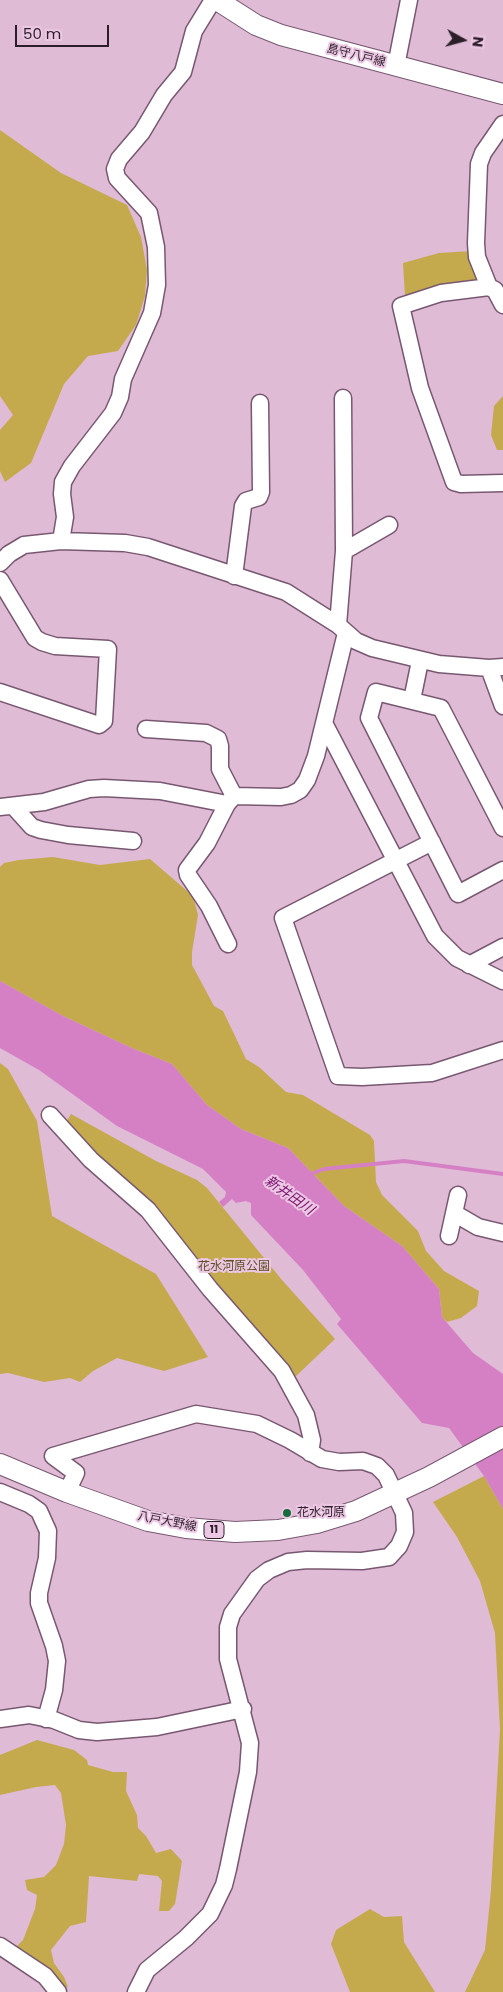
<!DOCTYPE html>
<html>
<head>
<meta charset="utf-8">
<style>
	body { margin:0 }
	#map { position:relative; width:503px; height:1992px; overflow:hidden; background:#dfbbd6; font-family:Poppins,sans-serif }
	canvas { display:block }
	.north { position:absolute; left:438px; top:15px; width:50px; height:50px; -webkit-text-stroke:4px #ecc7e4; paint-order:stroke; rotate:97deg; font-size:14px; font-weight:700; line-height:20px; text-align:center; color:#2b1e28 }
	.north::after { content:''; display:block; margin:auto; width:18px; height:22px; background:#2b1e28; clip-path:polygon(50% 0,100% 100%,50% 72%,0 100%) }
	.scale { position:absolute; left:15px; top:25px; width:94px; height:22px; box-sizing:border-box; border:2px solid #2b1e28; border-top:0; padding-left:6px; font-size:15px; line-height:18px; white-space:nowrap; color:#2b1e28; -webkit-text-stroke:4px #ecc7e4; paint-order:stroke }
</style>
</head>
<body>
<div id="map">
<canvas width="503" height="1992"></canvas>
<div class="north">N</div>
<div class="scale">50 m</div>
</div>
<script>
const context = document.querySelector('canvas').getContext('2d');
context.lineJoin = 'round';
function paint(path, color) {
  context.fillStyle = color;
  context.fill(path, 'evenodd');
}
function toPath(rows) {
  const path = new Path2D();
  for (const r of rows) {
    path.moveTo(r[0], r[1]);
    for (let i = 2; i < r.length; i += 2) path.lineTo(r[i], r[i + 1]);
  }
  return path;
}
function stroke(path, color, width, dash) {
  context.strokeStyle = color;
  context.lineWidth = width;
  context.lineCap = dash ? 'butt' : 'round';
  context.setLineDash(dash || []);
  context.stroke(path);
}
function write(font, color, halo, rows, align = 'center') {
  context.font = font + ' Poppins,"Noto Sans JP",sans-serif';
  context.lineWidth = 4;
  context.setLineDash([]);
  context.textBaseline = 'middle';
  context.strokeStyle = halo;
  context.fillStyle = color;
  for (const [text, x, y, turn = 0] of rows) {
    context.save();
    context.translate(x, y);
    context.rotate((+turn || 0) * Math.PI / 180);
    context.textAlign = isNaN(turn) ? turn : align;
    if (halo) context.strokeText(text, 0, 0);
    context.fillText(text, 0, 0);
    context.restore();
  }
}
const green = toPath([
	[0,130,61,173,127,205,141,237,147,270,145,296,136,325,118,351,88,356,64,384,31,463,5,482,0,471,0,430,13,415,0,396],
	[471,251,481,284,405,297,403,263,439,253],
	[503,396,503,450,497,450,491,435,494,406],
	[53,857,100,865,150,859,193,896,198,915,192,952,192,965,214,1006,223,1011,246,1059,259,1067,286,1092,303,1095,370,1135,374,1141,376,1182,382,1195,418,1231,426,1251,444,1271,479,1291,477,1306,461,1318,447,1322,442,1317,439,1289,402,1246,344,1206,288,1148,241,1129,207,1105,172,1064,134,1049,63,1016,0,981,0,867,4,863,19,860],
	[0,1063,8,1069,37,1121,52,1216,156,1274,208,1357,164,1371,117,1358,93,1371,80,1382,70,1378,44,1382,8,1373,0,1374],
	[71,1114,156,1161,197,1180,207,1188,282,1280,335,1339,293,1379,63,1127],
	[484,1476,503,1509,503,1992,465,1992,485,1950,491,1890,500,1729,495,1633,480,1581,457,1537,433,1502],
	[37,1740,74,1750,87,1760,88,1765,113,1772,127,1772,126,1791,137,1815,138,1828,146,1836,156,1853,171,1849,182,1861,175,1904,169,1911,159,1911,162,1881,158,1876,139,1874,137,1881,89,1876,86,1922,70,1926,51,1950,54,1963,64,1977,68,1987,64,1988,14,1949,23,1940,35,1909,37,1895,27,1890,25,1880,44,1877,56,1865,64,1844,66,1825,61,1793,55,1785,36,1787,0,1795,0,1755],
	[370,1909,384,1917,402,1916,404,1942,435,1992,350,1992,331,1944,336,1930]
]);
const water = toPath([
	[0,981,63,1016,134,1049,172,1064,207,1105,241,1129,288,1148,344,1206,402,1246,439,1289,442,1317,473,1353,503,1374,503,1509,484,1476,449,1428,422,1423,337,1324,341,1319,303,1270,251,1215,251,1203,246,1201,236,1203,232,1199,223,1207,219,1202,225,1197,226,1192,203,1169,117,1126,39,1070,0,1048]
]);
const stream = toPath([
	[308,1175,324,1169,404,1161,503,1174]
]);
const minor = toPath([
	[396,66,409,0],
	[503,124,483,153,479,164,476,243,477,257,489,287,495,290,503,305],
	[489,287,441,293,401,306,420,388,454,482,461,484,503,483],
	[61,541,65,517,62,494,63,482,72,466,113,413,120,397,123,379,152,313,157,285,156,247,149,213,117,178,115,169,119,159,142,132,164,95,183,72,194,31,213,0],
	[344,551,389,525],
	[0,563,9,554,24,545,61,541,125,543,148,547,286,592,338,625,356,641,372,648,439,664,489,668,503,667],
	[234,576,243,506,246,501,259,497,261,492,260,403],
	[0,580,35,638,42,642,55,646,108,649,104,721,99,725,0,692],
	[338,625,344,551,343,398],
	[489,668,503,706],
	[412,700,420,661],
	[324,723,435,936,457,958,503,981],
	[146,729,206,733,218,739,220,746,220,769,234,796],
	[13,806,32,827,41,830,68,835,133,841],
	[0,807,44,802,89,789,104,788,160,791,227,804],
	[503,828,441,708,376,692,369,718,458,894,503,870],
	[432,842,283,918,338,1076,362,1077,432,1073,503,1050],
	[228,944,209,906,188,875,187,870,207,843,227,804,234,796,281,797,291,795,300,790,307,780,316,756,346,633],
	[469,965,503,947],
	[50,1115,91,1160,148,1210,210,1289,282,1371,306,1415,312,1440,310,1453],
	[454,1213,478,1227,503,1233],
	[449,1236,458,1195],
	[0,1492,29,1504,39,1511,48,1531,47,1558,39,1593,39,1603,54,1646,57,1661,54,1690,46,1719],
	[67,1492,76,1473,53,1456,196,1414,257,1424,290,1440,322,1459,339,1462,363,1461,377,1466,386,1475,404,1513,405,1532,399,1546,389,1557,362,1561,307,1560,288,1562,269,1570,257,1579,232,1614,228,1627,228,1659,250,1743,248,1772,228,1869,224,1885,210,1914,186,1938,147,1970,136,1992],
	[0,1719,29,1715,54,1720,79,1730,97,1732,157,1727,243,1709],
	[0,1946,45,1976,58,1992]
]);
const major = toPath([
	[217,0,256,25,281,35,503,94],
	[0,1464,67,1492,148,1521,186,1528,235,1532,278,1530,317,1523,356,1511,429,1477,503,1437]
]);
const markers = [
	[287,1513,5,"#166c3e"]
];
const shields = [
	[214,1530,20]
];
const shieldNames = [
	["11",214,1530]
];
const streetNames = [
	["島守八戸線",356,56,14],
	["八戸大野線",167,1522,11]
];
const parkNames = [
	["花水河原公園",234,1267]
];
const poiNames = [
	["花水河原",297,1513]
];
const waterNames = [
	["新井田川",289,1196,35]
];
paint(green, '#c4aa4d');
paint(water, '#d580c5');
stroke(stream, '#d580c5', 4);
stroke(minor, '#785871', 19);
stroke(major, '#785871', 22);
stroke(minor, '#fff', 16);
stroke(major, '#fff', 20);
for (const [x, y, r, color] of markers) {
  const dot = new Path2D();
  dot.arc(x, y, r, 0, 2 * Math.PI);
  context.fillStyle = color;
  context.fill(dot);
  stroke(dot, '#ecc7e4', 2);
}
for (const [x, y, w] of shields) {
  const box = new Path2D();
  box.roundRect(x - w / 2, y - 8.5, w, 17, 4);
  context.fillStyle = '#ecc7e4';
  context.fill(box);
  stroke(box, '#2b1e28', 1);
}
write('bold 11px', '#2b1e28', null, shieldNames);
write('12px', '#2b1e28', '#ecc7e4', streetNames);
write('12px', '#5c4f21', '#ecc7e4', parkNames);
write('12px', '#2b1e28', '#ecc7e4', poiNames, 'left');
write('italic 14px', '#7c146f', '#ecc7e4', waterNames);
</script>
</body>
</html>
